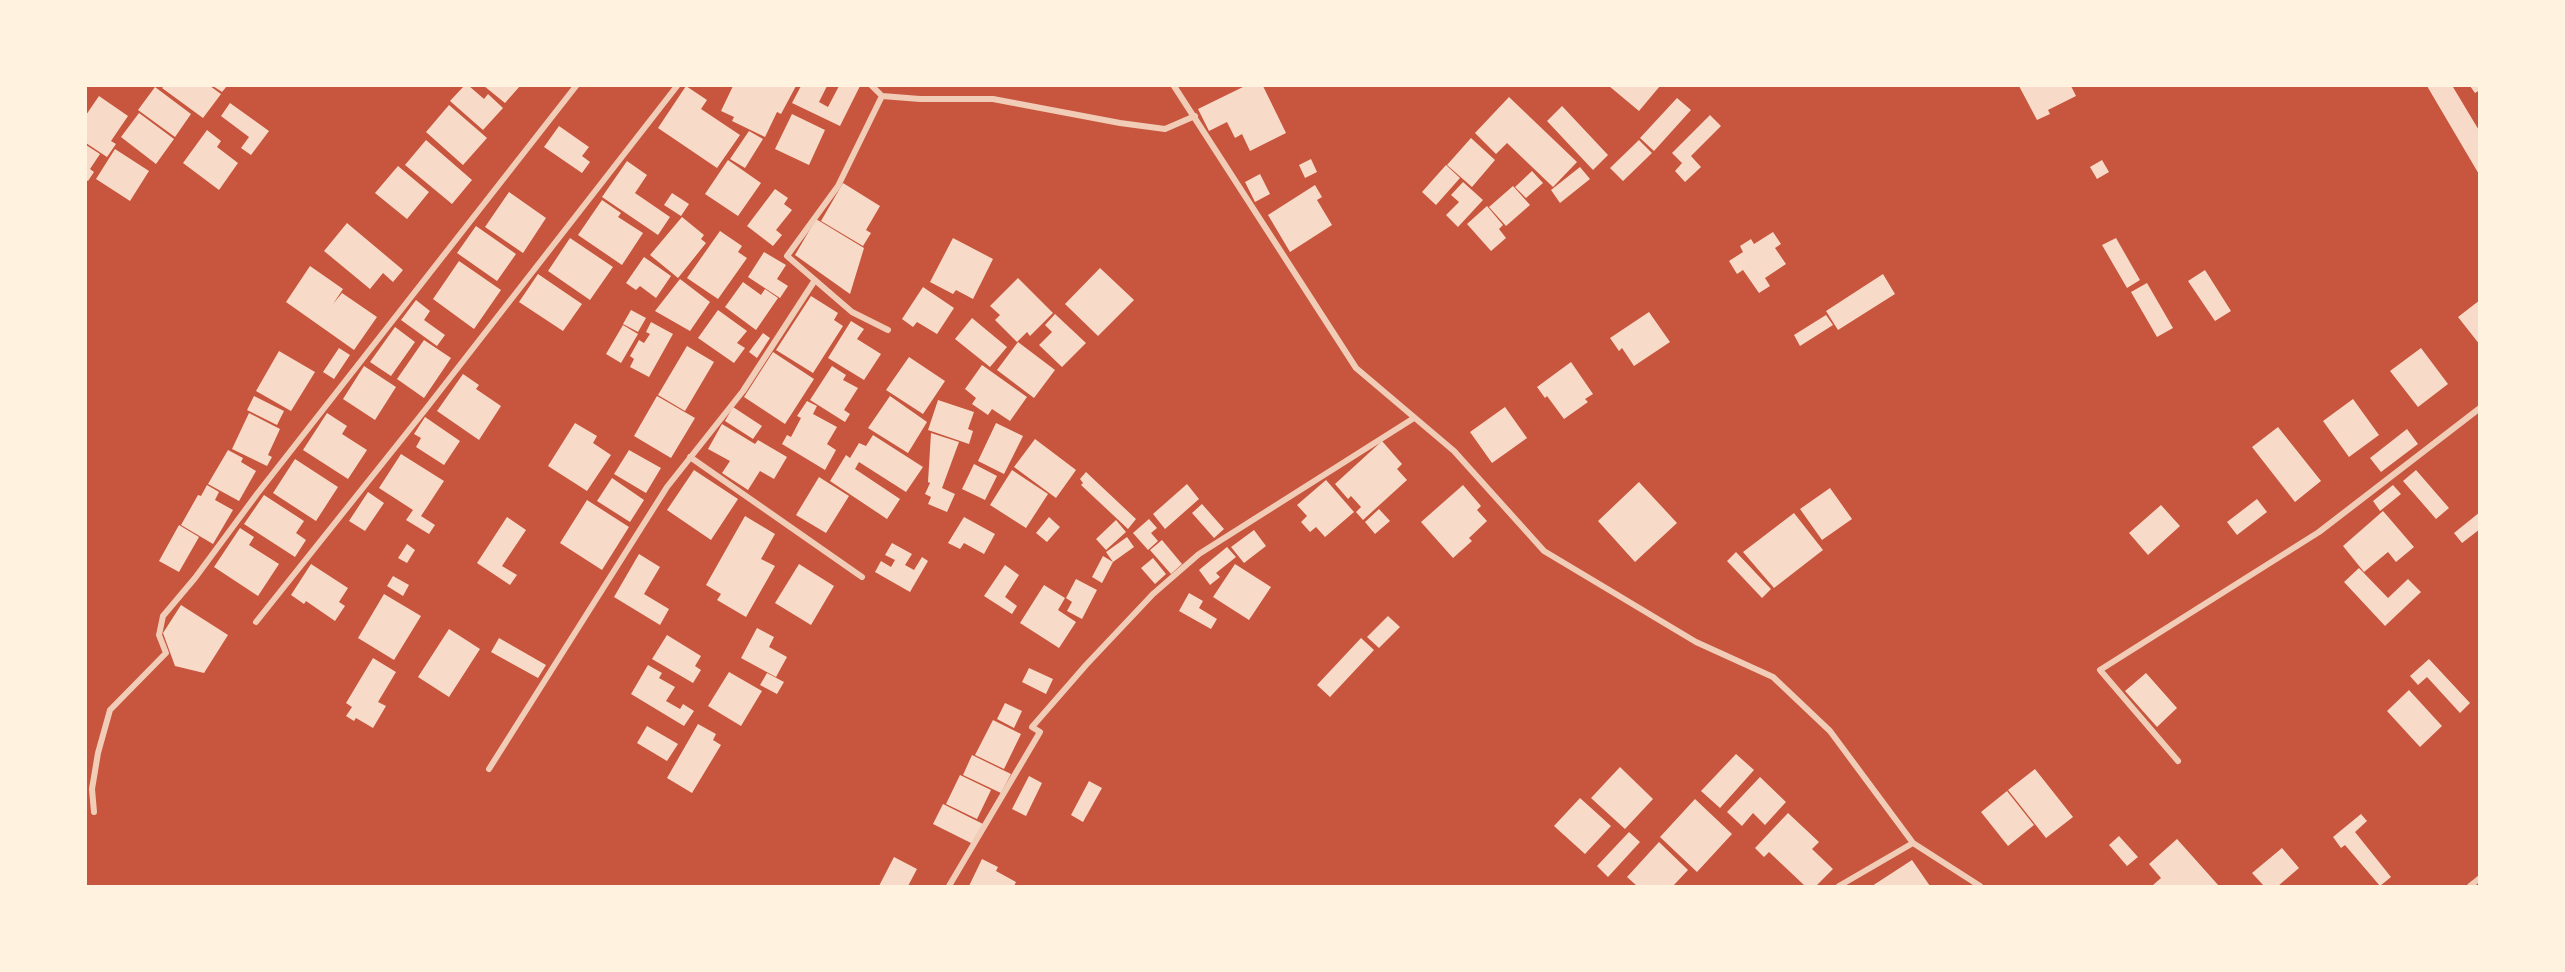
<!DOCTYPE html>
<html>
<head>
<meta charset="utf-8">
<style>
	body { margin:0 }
	#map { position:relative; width:2565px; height:972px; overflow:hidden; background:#c8553d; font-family:"Asap Condensed",sans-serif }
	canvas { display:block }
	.frame { position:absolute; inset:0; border:87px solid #fff3e0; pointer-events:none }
</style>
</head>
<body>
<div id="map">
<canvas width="2565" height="972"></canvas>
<div class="frame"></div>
</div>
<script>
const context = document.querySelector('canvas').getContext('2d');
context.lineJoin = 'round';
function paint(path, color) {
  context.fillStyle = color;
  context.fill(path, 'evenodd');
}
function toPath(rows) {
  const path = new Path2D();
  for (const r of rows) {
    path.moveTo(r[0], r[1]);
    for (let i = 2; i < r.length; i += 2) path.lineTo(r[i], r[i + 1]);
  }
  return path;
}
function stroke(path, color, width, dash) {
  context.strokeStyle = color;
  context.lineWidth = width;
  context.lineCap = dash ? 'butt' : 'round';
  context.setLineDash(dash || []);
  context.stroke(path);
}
const building = toPath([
	[164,86,210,86,221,94,203,118,162,88],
	[213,86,227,86,222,92],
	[464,86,469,86,484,99,488,94,503,108,483,130,450,101],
	[484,86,520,86,505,103],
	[686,86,707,100,701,109,740,135,717,168,658,128],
	[733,86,796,86,781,114,777,112,765,137,732,121,734,117,721,111],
	[801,86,827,86,819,102,828,107,839,86,860,86,840,126,792,103],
	[1245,86,1263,86,1286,133,1250,151,1242,134,1235,138,1227,122,1209,131,1198,109],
	[1609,86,1660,86,1639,111],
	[2019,86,2071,86,2076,96,2048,110,2050,114,2037,120],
	[2427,86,2456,86,2453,87,2480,132,2480,176],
	[2470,86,2480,86,2480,90,2475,93],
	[155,87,191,114,175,137,138,110],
	[99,96,128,116,111,141,116,144,107,157,86,143,86,115],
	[1509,97,1577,162,1553,187,1507,143,1496,154,1475,133],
	[1677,98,1691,110,1654,151,1640,138],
	[230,103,269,131,251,155,241,148,249,137,221,116],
	[449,105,487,138,463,165,426,132],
	[1562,106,1608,155,1593,170,1547,121],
	[139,113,174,139,156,164,121,137],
	[792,114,825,130,809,165,775,149],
	[1710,115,1721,126,1691,156,1701,167,1685,182,1675,171,1682,163,1672,153],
	[559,126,589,147,582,156,590,162,582,173,544,147],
	[207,130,221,141,217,147,238,163,219,190,183,163],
	[749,131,763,139,745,168,730,159],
	[1471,138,1495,160,1472,187,1447,165],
	[426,140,472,180,452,204,405,165],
	[1639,140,1652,153,1623,181,1610,168],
	[86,145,100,154,90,169,94,172,88,181,86,180],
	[115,149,149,171,130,201,96,179],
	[1311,159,1317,172,1305,178,1299,165],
	[728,160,761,183,738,216,705,194],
	[2102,160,2109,172,2097,179,2090,167],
	[627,161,647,175,635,193,670,217,658,235,602,197],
	[1446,165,1460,178,1436,205,1422,192],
	[398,166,429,192,407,219,375,193],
	[1580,167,1590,179,1560,203,1551,190],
	[1532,171,1543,183,1526,198,1515,187],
	[1260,174,1270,194,1255,202,1245,182],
	[1463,182,1483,200,1458,227,1446,215,1459,202,1451,195],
	[843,183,880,206,866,230,871,233,863,246,821,221],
	[1315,185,1322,197,1317,200,1332,225,1290,252,1268,215],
	[1513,186,1530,205,1506,226,1489,207],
	[775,189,788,198,784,204,792,210,776,230,782,235,773,246,747,226],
	[509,192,546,218,523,253,485,227],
	[672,193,689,204,681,216,664,205],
	[602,200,621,213,618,217,643,233,622,265,578,235],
	[1487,206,1503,225,1499,229,1506,238,1491,251,1467,224],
	[682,217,704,235,701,239,706,243,678,278,650,255],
	[816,219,864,248,850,294,795,255],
	[347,223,403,270,393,282,383,273,370,289,324,251],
	[476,226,516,254,497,281,457,253],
	[720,231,742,246,738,252,747,258,718,299,687,278],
	[1773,232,1781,244,1775,248,1786,264,1765,278,1770,286,1759,293,1743,270,1737,274,1729,261,1743,252,1740,246,1751,239,1754,244],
	[570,238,613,267,590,300,548,271],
	[953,238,993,259,973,299,956,290,953,294,930,282],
	[2116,238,2140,280,2127,288,2102,245],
	[764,252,786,265,777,279,788,286,780,298,748,277],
	[644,257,671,276,656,298,640,286,636,290,626,283],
	[459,261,501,290,474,329,433,299],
	[310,266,343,289,333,304,342,293,377,317,354,350,286,302],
	[1100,268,1134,300,1098,336,1065,304],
	[2205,270,2231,311,2215,321,2188,281],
	[538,274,582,304,563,331,519,302],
	[1883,274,1895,294,1838,330,1826,311],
	[1018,278,1053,313,1030,336,1027,332,1017,342,995,320,1000,315,990,306],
	[680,279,710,302,690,331,655,311],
	[743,282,761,295,765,289,778,298,756,330,725,307],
	[2147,283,2173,328,2157,337,2131,292],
	[923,287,954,308,937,334,917,322,913,327,902,319],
	[811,296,838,313,834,320,843,326,813,373,776,350],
	[416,300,430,311,424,320,445,335,437,346,401,320],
	[2480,300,2480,345,2458,317],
	[631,310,646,318,638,332,623,324],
	[718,310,747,331,737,343,745,348,734,363,698,338],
	[1649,312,1670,342,1634,366,1622,348,1619,351,1610,338],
	[1055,314,1086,343,1062,367,1039,345,1052,332,1045,325],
	[1826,315,1833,325,1800,346,1794,335],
	[972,318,1007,347,990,367,955,339],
	[851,321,864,329,857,339,881,354,864,380,828,358],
	[651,322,673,334,649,377,630,367,634,359,630,356,639,340,644,343,650,334,646,332],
	[623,325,638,334,621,363,606,354],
	[395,327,415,342,391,376,370,362],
	[763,333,770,338,757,358,749,352],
	[424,340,451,358,424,398,397,379],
	[1018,342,1055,370,1034,398,997,370],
	[687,346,714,362,685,411,658,395],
	[339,348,350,355,334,379,323,372],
	[2421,348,2448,384,2418,407,2390,371],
	[279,351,315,372,291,411,256,391],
	[773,352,814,379,785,424,744,397],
	[909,357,945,381,923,414,886,390],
	[1571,362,1593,394,1585,399,1588,402,1564,419,1547,396,1545,398,1537,387],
	[982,365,1027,397,1010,421,992,409,988,415,972,404,976,398,965,389],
	[364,366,396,387,375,420,343,399],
	[832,366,846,375,843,380,858,388,844,410,850,414,845,422,810,400],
	[463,374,479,385,476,389,501,406,479,440,437,411],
	[254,396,284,411,277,425,247,410],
	[657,396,695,418,671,458,634,436],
	[890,396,927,422,908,453,868,428],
	[2353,399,2379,435,2349,457,2323,421],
	[938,400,974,412,968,429,973,431,969,444,928,430],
	[807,401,817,406,813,414,837,427,827,444,836,450,825,470,782,444,787,435,791,437,801,418,797,416],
	[733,407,762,426,753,439,725,421],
	[1505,407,1527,438,1492,463,1470,432],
	[249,413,280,429,268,455,272,457,267,466,232,449],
	[327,413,347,426,342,434,367,450,348,479,303,450],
	[425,417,460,441,444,465,416,447,421,438,414,434],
	[575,423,597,436,593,443,611,455,587,491,548,466],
	[996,423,1023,436,1004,474,978,461],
	[722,424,755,444,758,440,787,457,774,479,760,471,748,490,722,473,730,461,708,449],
	[2278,427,2321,481,2295,502,2252,447],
	[2407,429,2418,444,2381,472,2370,458],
	[931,433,959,442,942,488,955,494,947,512,928,504,931,497,925,494,930,483,928,482],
	[873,435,923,467,906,492,859,462,855,469,900,499,887,519,830,481,846,455,850,458,859,443,866,446],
	[1035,439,1076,470,1056,498,1014,467],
	[1382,441,1402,464,1397,469,1407,480,1363,520,1356,512,1361,507,1351,496,1348,499,1335,484],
	[228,450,243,458,241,462,256,471,239,501,208,484],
	[629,450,661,468,646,493,614,474],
	[401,454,444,481,421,516,435,525,429,534,406,520,413,510,379,488],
	[295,459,338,487,316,521,273,493],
	[974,464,997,476,985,500,962,489],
	[694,470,738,499,711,540,667,510],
	[1012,470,1048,494,1026,528,990,505],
	[2416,470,2449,508,2436,519,2403,481],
	[1086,472,1136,519,1128,529,1081,485,1083,483,1080,479],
	[819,477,849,496,826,533,796,515],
	[612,478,644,500,630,522,597,501],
	[1326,480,1354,512,1325,537,1316,527,1310,532,1301,522,1307,516,1297,505],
	[1639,482,1677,523,1635,562,1598,521],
	[1187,484,1199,499,1165,529,1153,514],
	[207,485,219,492,215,500,233,510,213,544,181,525,198,495,201,496],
	[1463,485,1481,506,1477,510,1487,521,1469,538,1472,541,1453,558,1421,522],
	[2393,485,2401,494,2380,511,2373,501],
	[1830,488,1852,519,1822,540,1800,509],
	[368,492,384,503,365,531,349,521],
	[264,495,304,521,296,533,306,540,295,557,244,524],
	[2257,499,2267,512,2237,535,2227,522],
	[587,500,629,527,602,570,560,543],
	[1202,504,1224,529,1214,538,1192,513],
	[2161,505,2180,526,2148,555,2129,533],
	[1379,509,1390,521,1375,534,1365,522],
	[2383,511,2414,547,2396,562,2388,552,2364,572,2343,546],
	[2480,512,2480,529,2462,543,2454,533],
	[1794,513,1823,550,1774,588,1743,552],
	[745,516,775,534,761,559,775,566,746,617,717,600,721,594,706,585],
	[507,517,526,530,502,566,517,575,510,585,477,563],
	[964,517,995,534,984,554,964,543,960,549,948,543],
	[1049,517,1060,527,1047,542,1036,533],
	[1149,519,1157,528,1151,533,1158,541,1148,550,1133,533],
	[1116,520,1126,532,1106,550,1096,539],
	[179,525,199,537,179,572,159,561],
	[240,528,254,537,249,545,279,564,258,596,214,567],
	[1254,530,1266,546,1244,563,1231,547],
	[1127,537,1134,547,1113,562,1102,583,1092,577,1103,556,1113,562,1106,552],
	[1162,540,1182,564,1171,574,1150,550],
	[892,543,912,554,905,565,914,570,922,557,928,561,910,592,875,572,881,561,891,567,895,560,885,555],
	[407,544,415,550,407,563,398,558],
	[1227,547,1236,557,1216,573,1220,577,1210,585,1199,570],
	[1736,552,1771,589,1762,598,1727,561],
	[639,554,660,567,644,594,669,609,660,625,614,597],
	[1153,558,1166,574,1155,584,1141,568],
	[311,564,348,588,339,602,345,606,335,621,306,601,304,604,291,595],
	[799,564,834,586,811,625,775,603],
	[1235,564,1271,587,1249,620,1213,597],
	[1005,565,1019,575,1005,597,1017,606,1012,614,984,596],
	[2359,568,2388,598,2408,579,2421,592,2385,626,2344,582],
	[393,576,409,585,403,596,387,586],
	[1076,579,1097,590,1082,619,1067,611,1072,602,1066,598],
	[1044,585,1065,598,1058,610,1076,622,1059,648,1020,623],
	[1189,593,1203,601,1199,608,1217,619,1211,629,1179,611],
	[384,594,421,616,394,660,358,638],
	[181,605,228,635,204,673,175,666,163,633],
	[1388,616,1400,627,1379,648,1367,637],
	[757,628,774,637,769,647,787,657,776,677,741,658],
	[449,629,480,649,449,697,418,677],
	[667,635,701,656,695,666,701,670,693,683,652,659],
	[499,638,546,665,538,678,491,652],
	[1361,638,1374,650,1330,697,1317,685],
	[373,658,396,672,378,702,386,706,373,728,356,718,354,721,346,716,352,707,346,703],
	[2429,659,2470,703,2460,713,2427,677,2418,685,2410,676],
	[648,665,662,673,659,678,675,687,666,701,680,709,683,704,694,711,684,726,631,694],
	[1029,668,1053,679,1046,694,1022,682],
	[729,672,762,691,741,726,708,706],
	[767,673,784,682,777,694,760,685],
	[2146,673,2177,708,2157,727,2125,691],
	[2409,690,2442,726,2420,747,2387,711],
	[1005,703,1022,711,1014,728,997,719],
	[993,720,1021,734,1004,769,975,755],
	[698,724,716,734,713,740,721,745,692,793,667,778],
	[647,726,678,744,667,761,637,743],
	[1736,754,1754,770,1720,808,1701,791],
	[972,755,1011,774,1001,793,963,775],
	[1620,767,1653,799,1625,829,1591,798],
	[2035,769,2073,817,2046,838,2008,790],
	[960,775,991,790,977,819,946,804],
	[1029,776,1042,783,1026,816,1012,809],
	[1760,777,1786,802,1765,825,1753,813,1742,826,1727,812],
	[1089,781,1102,788,1083,822,1071,815],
	[2007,791,2034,825,2008,846,1981,812],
	[1580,798,1611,826,1585,854,1554,826],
	[1695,799,1732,834,1697,872,1660,837],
	[943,804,983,824,973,844,933,824],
	[1788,813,1819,842,1812,849,1833,869,1816,886,1805,886,1769,852,1764,857,1755,848],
	[2361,814,2367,821,2355,832,2391,877,2380,886,2345,845,2341,848,2333,837],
	[1629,832,1640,842,1608,877,1597,866],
	[2119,836,2138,857,2127,866,2109,845],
	[2177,839,2219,886,2155,886,2153,885,2161,878,2149,864],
	[1659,842,1688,870,1673,886,1637,886,1627,877],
	[2282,848,2299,868,2278,886,2264,886,2252,873],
	[894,857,917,869,908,886,879,886],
	[982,859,998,867,996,871,1016,882,1014,886,969,886],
	[1912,860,1930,886,1872,886]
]);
const minor = toPath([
	[872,86,882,96,838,186,787,256,852,312,888,330],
	[1174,86,1356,368,1454,451,1544,551,1696,642,1773,677,1830,731,1913,843,1980,886],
	[882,96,920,99,993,99,1120,123,1165,129,1195,116],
	[690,457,862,577],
	[256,622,425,410,677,86],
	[2178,761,2100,670,2319,532,2480,408],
	[489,769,667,487,743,391,815,280],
	[94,812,92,789,98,753,110,710,166,653,159,635,163,616,195,578,257,494,576,86],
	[949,886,1040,732,1032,727,1086,665,1153,594,1199,554,1414,418],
	[1839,886,1913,843],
	[2470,886,2480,878]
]);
paint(building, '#f7dbc8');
stroke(minor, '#f1ccb7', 6);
</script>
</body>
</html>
